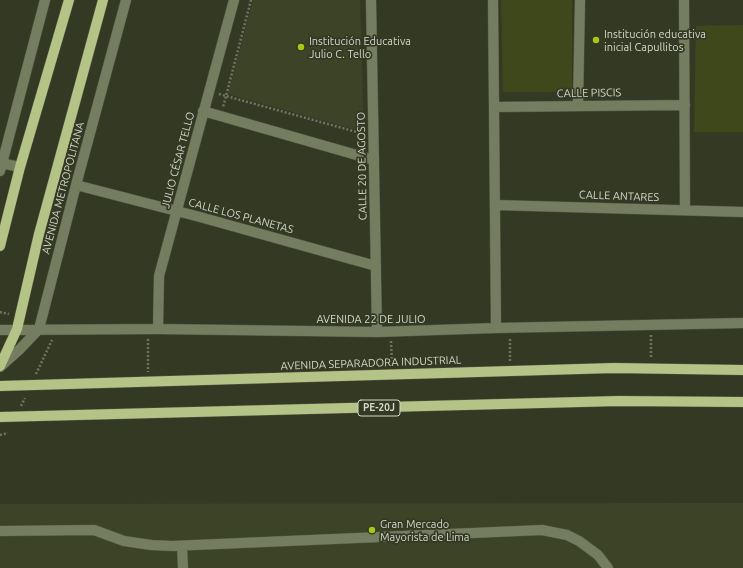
<!DOCTYPE html>
<html>
<head>
<meta charset="utf-8">
<style>
	body { margin:0 }
	canvas { display:block; background:#343924 }
</style>
</head>
<body>
<canvas width="743" height="568"></canvas>
<script>
const context = document.querySelector('canvas').getContext('2d');
context.lineJoin = 'round';
function paint(path, color) {
  context.fillStyle = color;
  context.fill(path, 'evenodd');
}
function toPath(rows) {
  const path = new Path2D();
  for (const r of rows) {
    path.moveTo(r[0], r[1]);
    for (let i = 2; i < r.length; i += 2) path.lineTo(r[i], r[i + 1]);
  }
  return path;
}
function stroke(path, color, width, dash) {
  context.strokeStyle = color;
  context.lineWidth = width;
  context.lineCap = dash ? 'butt' : 'round';
  context.setLineDash(dash || []);
  context.stroke(path);
}
function write(font, color, halo, rows, align = 'center') {
  context.font = font + ' Ubuntu,sans-serif';
  context.lineWidth = 3.5;
  context.setLineDash([]);
  context.textBaseline = 'middle';
  context.strokeStyle = halo;
  context.fillStyle = color;
  for (const [text, x, y, turn = 0] of rows) {
    context.save();
    context.translate(x, y);
    context.rotate((+turn || 0) * Math.PI / 180);
    context.textAlign = isNaN(turn) ? turn : align;
    if (halo) context.strokeText(text, 0, 0);
    context.fillText(text, 0, 0);
    context.restore();
  }
}
const built = toPath([
	[253,0,360,0,364,132,228,94],
	[743,503,743,568,0,568,0,504]
]);
const green = toPath([
	[501,0,572,0,572,92,503,92],
	[743,25,743,132,694,132,696,26]
]);
const path = toPath([
	[251,0,226,96,364,134],
	[219,94,226,96,223,107],
	[0,312,9,314],
	[651,335,651,358],
	[148,339,148,372],
	[510,339,510,362],
	[391,341,392,364],
	[36,374,52,340],
	[21,406,25,398],
	[0,435,8,433]
]);
const minor = toPath([
	[371,0,377,332],
	[493,0,496,328],
	[684,0,685,210],
	[578,105,580,0],
	[494,107,685,105],
	[203,111,374,160],
	[0,163,20,167],
	[0,171,45,0],
	[76,185,200,217,376,266],
	[495,205,743,212],
	[158,329,159,276,234,0],
	[0,330,158,329,377,332,496,328,743,323],
	[0,367,19,350,39,329,76,185,126,0],
	[0,531,94,530,124,541,151,545,172,546,542,530,567,535,579,541,598,555,608,568],
	[182,546,183,568]
]);
const major = toPath([
	[0,246,20,167,69,0],
	[0,366,17,329,39,234,103,0],
	[0,386,614,368,743,370],
	[0,417,619,401,743,402]
]);
const markers = [
	[596,40,4,"#a9c719"],
	[301,47,4,"#a9c719"],
	[372,530,4,"#a9c719"]
];
const shields = [
	[379,408,42]
];
const shieldNames = [
	["PE-20J",379,408]
];
const poiNames = [
	["Institución educativa",604,34],
	["inicial Capullitos",604,47],
	["Institución Educativa",309,41],
	["Julio C. Tello",309,54],
	["Gran Mercado",380,524],
	["Mayorista de Lima",380,537]
];
const streetNames = [
	["CALLE PISCIS",589,93,-1],
	["JULIO CÉSAR TELLO",178,160,-75],
	["CALLE 20 DE AGOSTO",362,166,-91],
	["AVENIDA METROPOLITANA",63,188,-75],
	["CALLE ANTARES",619,196,2],
	["CALLE LOS PLANETAS",241,216,15],
	["AVENIDA 22 DE JULIO",371,319],
	["AVENIDA SEPARADORA INDUSTRIAL",371,363,-2]
];
paint(built, '#3c4327');
paint(green, '#3e481a');
stroke(minor, '#515542', 11);
stroke(major, '#515542', 11);
stroke(path, '#6f7462', 2.5, [2, 2]);
stroke(minor, '#757d60', 10);
stroke(major, '#b4c386', 10);
for (const [x, y, r, color] of markers) {
  const dot = new Path2D();
  dot.arc(x, y, r, 0, 2 * Math.PI);
  context.fillStyle = color;
  context.fill(dot);
  stroke(dot, '#343924', 1.5);
}
for (const [x, y, w] of shields) {
  const box = new Path2D();
  box.roundRect(x - w / 2, y - 8, w, 16, 3);
  context.fillStyle = '#343924';
  context.fill(box);
  stroke(box, '#d3d7ca', 1);
}
write('bold 10px', '#d3d7ca', null, shieldNames);
write('11px', '#d3d7ca', '#343924', poiNames, 'left');
write('11px', '#d3d7ca', '#343924', streetNames);
</script>
</body>
</html>
